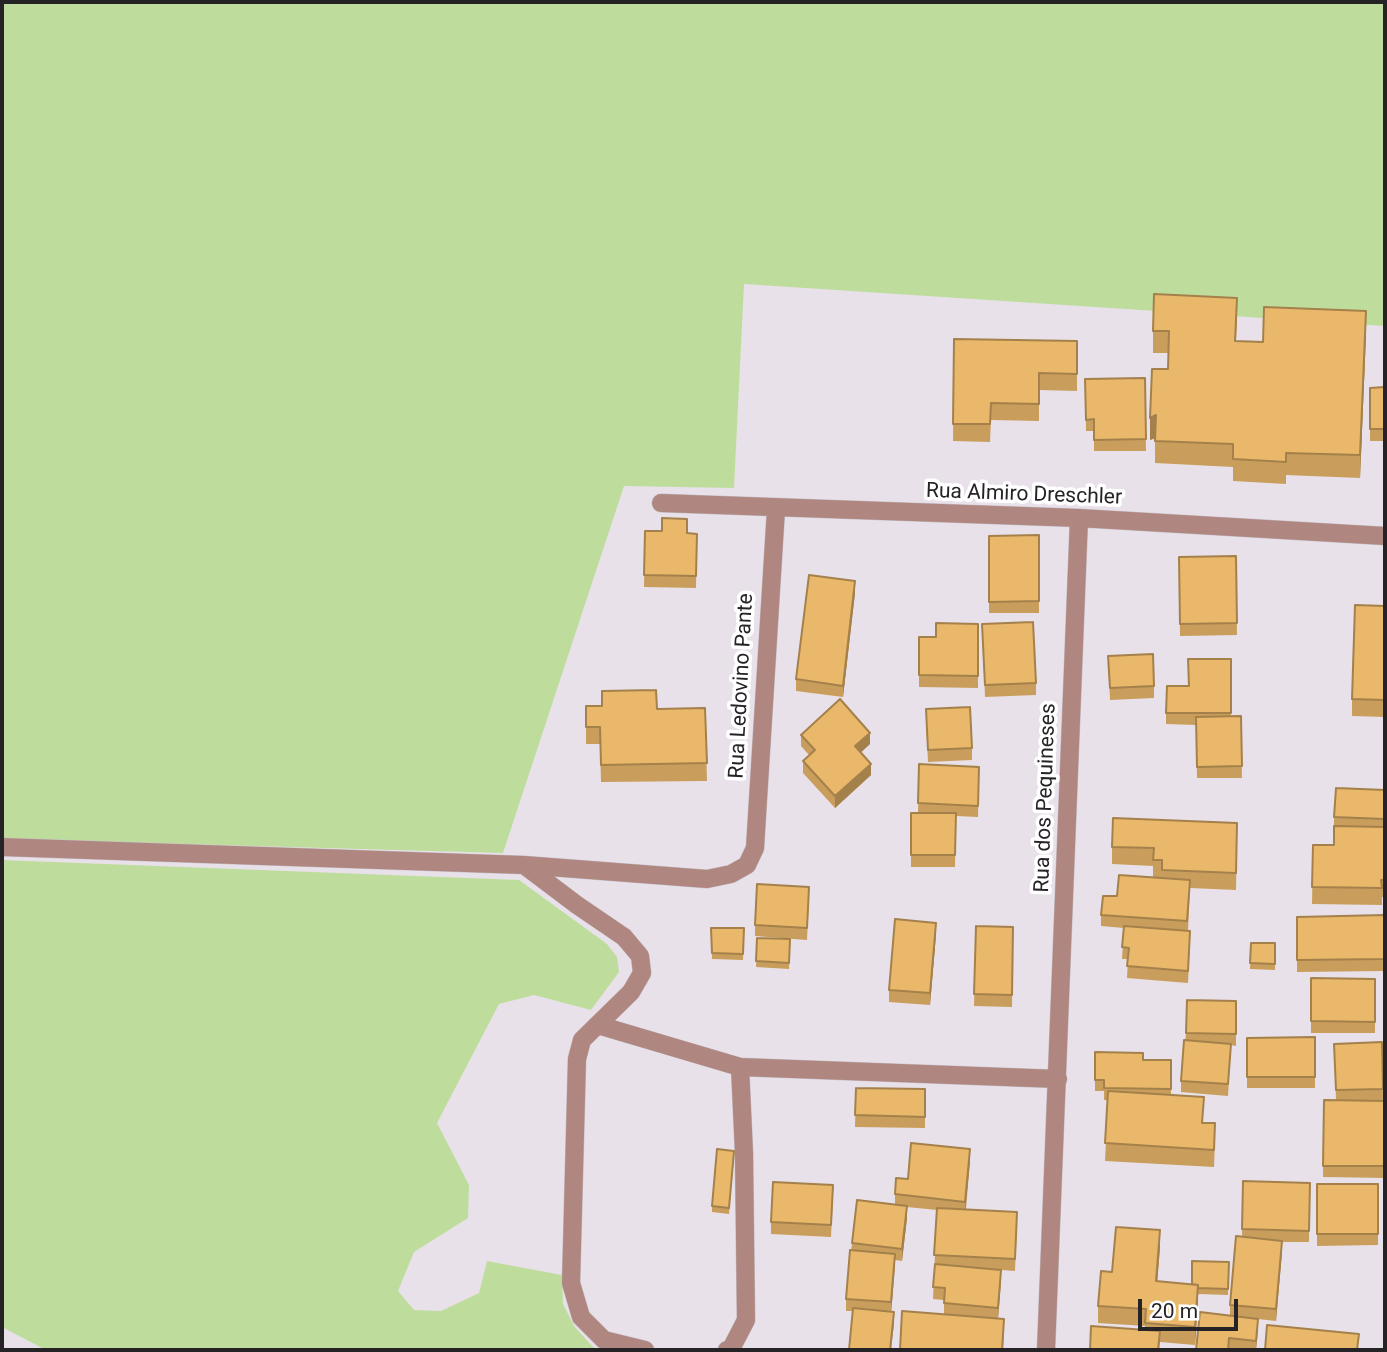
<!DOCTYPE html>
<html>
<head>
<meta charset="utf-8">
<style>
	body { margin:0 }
	#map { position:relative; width:1387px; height:1352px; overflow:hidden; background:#e9e1e9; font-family:Roboto,sans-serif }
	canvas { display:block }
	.frame { position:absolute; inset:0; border:4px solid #262326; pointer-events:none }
	.scale { position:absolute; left:1138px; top:1299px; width:100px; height:32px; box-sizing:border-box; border:4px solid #262326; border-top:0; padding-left:9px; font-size:21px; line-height:24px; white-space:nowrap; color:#262326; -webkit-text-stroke:5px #fff; paint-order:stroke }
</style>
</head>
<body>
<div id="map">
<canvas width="1387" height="1352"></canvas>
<div class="frame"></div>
<div class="scale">20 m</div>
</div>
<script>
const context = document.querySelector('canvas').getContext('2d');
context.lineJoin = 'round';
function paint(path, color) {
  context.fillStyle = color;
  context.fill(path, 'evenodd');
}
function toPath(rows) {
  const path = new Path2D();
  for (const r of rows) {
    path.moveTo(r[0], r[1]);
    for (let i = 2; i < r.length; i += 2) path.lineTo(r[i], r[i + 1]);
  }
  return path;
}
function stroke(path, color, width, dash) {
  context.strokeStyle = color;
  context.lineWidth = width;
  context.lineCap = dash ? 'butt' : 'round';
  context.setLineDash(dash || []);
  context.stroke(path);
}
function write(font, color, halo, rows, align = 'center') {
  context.font = font + ' Roboto,sans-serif';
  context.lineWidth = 7;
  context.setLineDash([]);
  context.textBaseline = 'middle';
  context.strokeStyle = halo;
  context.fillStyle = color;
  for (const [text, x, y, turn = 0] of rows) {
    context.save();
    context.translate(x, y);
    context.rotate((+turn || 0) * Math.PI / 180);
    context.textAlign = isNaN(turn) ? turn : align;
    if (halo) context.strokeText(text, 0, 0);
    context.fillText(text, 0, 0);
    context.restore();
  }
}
const green = toPath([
	[2,2,1385,2,1385,326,744,284,734,488,624,486,503,853,2,839],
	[2,860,519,880,607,944,617,957,619,972,591,1010,534,995,499,1004,437,1123,469,1185,468,1218,414,1252,398,1291,414,1310,441,1311,479,1293,487,1261,562,1275,563,1304,574,1326,593,1347,599,1350,46,1350,2,1327]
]);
const minor = toPath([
	[661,503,1079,518,1385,536],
	[2,847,524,865,707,879,731,874,747,865,755,848,776,509],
	[524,865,577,905,624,937,640,956,642,973,631,992,582,1040,577,1059,571,1283,581,1317,604,1340,645,1350],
	[598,1025,740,1067,744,1153,746,1320,731,1349,727,1350],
	[740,1067,1058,1079],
	[1046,1350,1079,518]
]);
const wall = toPath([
	[1237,320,1236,341,1263,342,1366,333,1360,478,1286,475,1286,484,1233,481,1233,467,1155,463,1155,438,1150,440,1168,369,1168,353,1153,353,1153,331],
	[954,339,1077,341,1077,391,1039,390,1039,421,991,420,990,442,953,441],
	[1145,378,1146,451,1094,451,1094,431,1086,431,1085,379],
	[1385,387,1385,441,1370,441,1370,388],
	[645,531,697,534,696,588,644,587],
	[1039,535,1039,613,989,613,989,536],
	[1236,556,1237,635,1180,636,1179,557],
	[855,593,843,697,796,691,796,679],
	[1385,606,1385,717,1352,716,1352,699],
	[978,624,978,688,919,687,919,675,936,637],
	[982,624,1036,683,1036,695,985,697],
	[1108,656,1154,686,1154,698,1110,700],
	[1231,659,1231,716,1241,716,1242,778,1197,778,1196,725,1166,724,1166,713,1189,686],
	[586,706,657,709,705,708,707,781,601,782,600,744,586,744],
	[926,721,972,748,972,760,928,762],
	[801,735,870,744,861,752,871,775,835,808,803,773,803,761,809,755,801,746],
	[919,764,979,767,978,817,956,816,955,867,911,867,911,813,918,813],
	[1385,790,1384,827,1385,827,1385,897,1382,897,1382,905,1312,904,1313,845,1334,845,1334,817],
	[1237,840,1236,890,1190,888,1188,931,1190,943,1188,983,1127,978,1128,959,1122,959,1124,928,1101,926,1101,915,1117,896,1153,877,1153,866,1112,864,1112,847],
	[809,899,807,940,755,936,755,925],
	[1385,915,1385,971,1297,972,1297,917],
	[976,926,1013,927,1012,1007,974,1006],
	[711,928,744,928,743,960,712,959],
	[936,934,930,1005,889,1002,889,990],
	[757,938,790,939,789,969,756,967],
	[1251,943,1275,943,1275,970,1250,969],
	[1311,978,1375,979,1375,1033,1311,1033],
	[1236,1001,1236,1046,1231,1045,1228,1096,1181,1092,1181,1081,1186,1033],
	[1315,1037,1315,1088,1247,1088,1247,1038],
	[1382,1042,1383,1100,1371,1101,1385,1101,1385,1178,1323,1177,1324,1100,1336,1100,1334,1044],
	[1095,1052,1143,1060,1171,1060,1171,1095,1203,1123,1215,1141,1214,1167,1105,1161,1108,1100,1104,1100,1104,1091,1095,1091],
	[856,1088,925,1089,925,1128,855,1127],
	[734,1157,729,1214,712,1212,712,1206],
	[970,1161,966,1209,1017,1224,1015,1271,1001,1270,998,1318,1004,1336,1003,1350,900,1350,944,1314,944,1300,933,1299,937,1210,907,1207,907,1218,902,1261,895,1260,891,1312,894,1324,853,1311,846,1311,846,1299,852,1243,895,1205,895,1194,908,1179],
	[1243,1181,1310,1183,1309,1242,1282,1242,1276,1321,1258,1319,1256,1350,1196,1350,1230,1315,1230,1305,1242,1237],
	[1317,1184,1378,1184,1378,1245,1317,1246],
	[833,1197,831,1237,771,1234,771,1222],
	[1160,1247,1157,1281,1192,1284,1229,1262,1228,1295,1198,1294,1195,1345,1160,1342,1159,1350,1090,1350,1145,1330,1145,1326,1098,1323,1098,1306,1112,1272]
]);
const shadedWall = toPath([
	[1366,311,1366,333,1360,478,1360,455],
	[1156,415,1156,438,1150,440,1150,418],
	[855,581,855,593,843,697,843,686],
	[870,733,870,744,855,758,855,746],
	[871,764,871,775,835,808,835,796],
	[936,923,936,934,930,1005,930,993],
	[970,1149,970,1161,965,1213,965,1202],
	[907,1206,907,1218,902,1261,902,1249],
	[1160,1230,1160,1247,1156,1299,1156,1281],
	[1282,1241,1282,1253,1276,1321,1276,1309],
	[895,1254,895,1266,891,1314,891,1302],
	[1001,1270,1001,1282,998,1319,998,1308],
	[1198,1285,1198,1302,1195,1345,1195,1327],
	[894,1312,894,1324,891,1350,890,1350],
	[1258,1319,1258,1330,1256,1350,1256,1341]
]);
const building = toPath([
	[1154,294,1237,298,1235,341,1263,342,1264,307,1366,311,1360,455,1286,453,1286,462,1233,459,1233,444,1155,441,1156,415,1150,418,1152,369,1168,369,1169,331,1153,331,1154,294],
	[954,339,1077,341,1077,374,1039,373,1039,404,991,403,990,424,953,424,954,339],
	[1145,378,1146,439,1094,440,1094,419,1086,420,1085,379,1145,378],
	[1385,387,1385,429,1370,429,1370,388,1385,387],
	[662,518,687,519,687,533,697,534,696,576,644,575,645,531,662,531,662,518],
	[1039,535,1039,601,989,602,989,536,1039,535],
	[1236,556,1237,623,1180,624,1179,557,1236,556],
	[809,575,855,581,843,686,796,679,809,575],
	[1355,605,1385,606,1385,700,1352,699,1355,605],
	[1033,622,1036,683,985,685,982,624,1033,622],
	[936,623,978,624,978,676,919,675,919,637,936,637,936,623],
	[1153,654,1154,686,1110,688,1108,656,1153,654],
	[1188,659,1231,659,1231,713,1166,713,1167,686,1189,686,1188,659],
	[656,690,657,709,705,708,707,763,601,765,600,727,586,727,586,706,602,706,602,691,656,690],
	[840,699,870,733,855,746,871,764,835,796,803,761,815,750,801,735,840,699],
	[970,707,972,748,928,750,926,709,970,707],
	[1241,716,1242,766,1197,767,1196,717,1241,716],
	[919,764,979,767,978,806,918,803,919,764],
	[1336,788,1385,790,1384,819,1334,817,1336,788],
	[911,813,956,813,955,855,911,855,911,813],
	[1113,818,1237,823,1236,873,1162,870,1162,860,1153,860,1154,848,1112,847,1113,818],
	[1334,826,1385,827,1385,880,1381,880,1382,888,1312,887,1313,845,1334,845,1334,826],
	[1119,875,1190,880,1187,921,1101,915,1103,896,1117,896,1119,875],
	[757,884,809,887,807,928,755,925,757,884],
	[1385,915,1385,959,1297,960,1297,917,1385,915],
	[895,919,936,923,930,993,889,990,895,919],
	[976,926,1013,927,1012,995,974,994,976,926],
	[1124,926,1190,931,1188,971,1127,966,1129,948,1122,947,1124,926],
	[711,928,744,928,743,954,712,953,711,928],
	[757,938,790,939,789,963,756,961,757,938],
	[1251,943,1275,943,1275,964,1250,963,1251,943],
	[1311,978,1375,979,1375,1022,1311,1021,1311,978],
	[1187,1000,1236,1001,1236,1034,1186,1033,1187,1000],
	[1315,1037,1315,1077,1247,1077,1247,1038,1315,1037],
	[1184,1040,1231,1044,1228,1084,1181,1081,1184,1040],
	[1382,1042,1383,1089,1336,1090,1334,1044,1382,1042],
	[1095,1052,1143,1053,1143,1060,1171,1060,1171,1089,1104,1088,1104,1080,1095,1080,1095,1052],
	[856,1088,925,1089,925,1117,855,1115,856,1088],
	[1108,1091,1204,1097,1202,1123,1215,1123,1214,1150,1105,1143,1108,1091],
	[1324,1100,1385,1101,1385,1166,1323,1166,1324,1100],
	[911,1143,970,1149,965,1202,895,1194,896,1178,908,1179,911,1143],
	[717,1149,734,1151,729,1208,712,1206,717,1149],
	[1243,1181,1310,1183,1309,1231,1242,1229,1243,1181],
	[773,1182,833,1185,831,1225,771,1222,773,1182],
	[1317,1184,1378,1184,1378,1234,1317,1234,1317,1184],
	[857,1200,907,1206,902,1249,852,1243,857,1200],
	[937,1208,1017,1212,1015,1259,934,1255,937,1208],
	[1116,1227,1160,1230,1156,1281,1198,1285,1195,1327,1145,1323,1146,1309,1098,1306,1101,1271,1112,1272,1116,1227],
	[1236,1236,1282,1241,1276,1309,1230,1305,1236,1236],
	[850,1250,895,1254,891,1302,846,1299,850,1250],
	[1192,1261,1229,1262,1228,1289,1198,1288,1198,1285,1192,1284,1192,1261],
	[935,1264,1001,1270,998,1308,944,1303,945,1288,933,1287,935,1264],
	[853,1308,894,1312,890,1350,849,1350,853,1308],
	[902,1311,1004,1319,1002,1350,900,1350,902,1311],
	[1200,1312,1258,1319,1256,1341,1229,1338,1228,1350,1196,1350,1200,1312],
	[1267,1325,1359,1334,1357,1350,1265,1350,1267,1325],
	[1091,1326,1160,1331,1158,1350,1090,1350,1091,1326]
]);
const streetNames = [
	["Rua Almiro Dreschler",1024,495,2],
	["Rua Ledovino Pante",742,686,-87],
	["Rua dos Pequineses",1046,798,-88]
];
paint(green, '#bedd9d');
stroke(minor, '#c6bfc6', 19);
stroke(minor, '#af8780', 18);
paint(wall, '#c99e5c');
paint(shadedWall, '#a4814b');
paint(building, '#eab86b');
stroke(building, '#a4814b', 2);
write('21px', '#262326', '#fff', streetNames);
</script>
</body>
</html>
